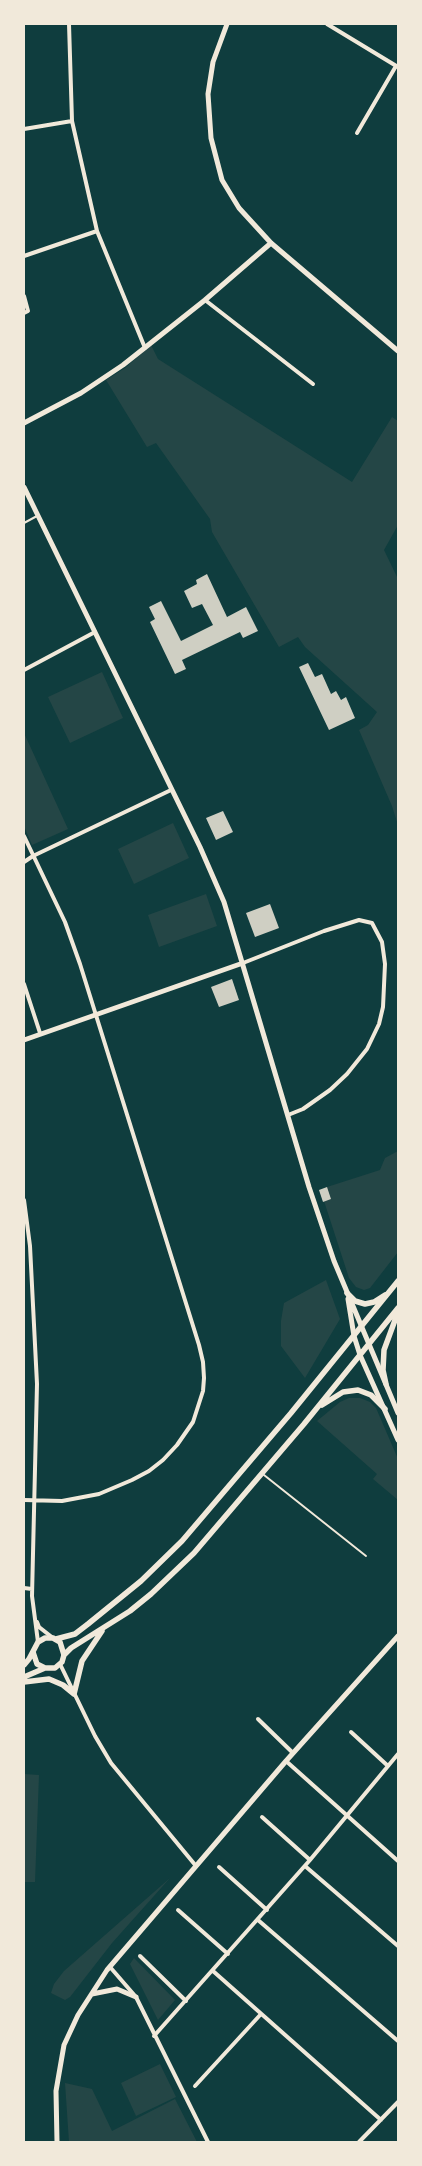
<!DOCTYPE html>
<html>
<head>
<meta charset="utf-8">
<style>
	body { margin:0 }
	#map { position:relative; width:422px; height:2166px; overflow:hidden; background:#0f3d3e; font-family:"DM Sans",sans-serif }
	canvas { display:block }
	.frame { position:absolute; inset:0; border:25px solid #f1e9da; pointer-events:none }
</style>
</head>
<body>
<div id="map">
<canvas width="422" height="2166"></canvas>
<div class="frame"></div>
</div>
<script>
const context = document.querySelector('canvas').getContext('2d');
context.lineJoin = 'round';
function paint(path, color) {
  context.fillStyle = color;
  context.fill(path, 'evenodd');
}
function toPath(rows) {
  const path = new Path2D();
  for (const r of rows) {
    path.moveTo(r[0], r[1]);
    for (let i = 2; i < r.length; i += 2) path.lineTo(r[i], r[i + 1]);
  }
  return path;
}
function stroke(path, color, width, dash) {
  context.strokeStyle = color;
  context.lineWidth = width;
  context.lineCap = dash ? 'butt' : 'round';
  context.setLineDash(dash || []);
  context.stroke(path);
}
const green = toPath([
	[151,345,158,359,352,482,392,417,398,421,398,525,384,550,398,579,398,825,392,806,359,730,368,725,377,712,305,647,298,637,279,647,212,532,210,519,156,443,147,447,106,380,125,368],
	[102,672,123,718,70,743,48,697],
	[24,733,68,829,32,845,24,826],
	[173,823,189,858,134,884,118,849],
	[206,894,217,926,159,947,148,915],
	[398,1151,398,1252,370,1288,364,1290,356,1287,349,1278,324,1201,327,1187,380,1170,385,1158],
	[326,1280,340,1319,305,1378,281,1346,281,1321,284,1303],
	[349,1398,360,1398,370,1402,376,1408,398,1459,398,1500,373,1479,377,1474,317,1421,340,1402],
	[24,1774,39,1775,35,1882,24,1882],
	[170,1878,112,1943,70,1997,65,2000,51,1993,54,1984,64,1971],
	[134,1958,175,2000,158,2020,130,1964],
	[160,2064,176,2097,136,2116,121,2083],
	[65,2083,92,2089,112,2131,175,2099,197,2142,69,2142]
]);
const building = toPath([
	[207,574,227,617,246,607,258,631,243,638,240,632,182,660,186,669,175,674,150,622,155,619,149,607,161,601,181,641,213,625,202,604,192,608,184,591,197,584,196,580],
	[308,663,315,677,322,674,331,694,336,691,341,700,346,697,355,718,329,730,299,667],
	[223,811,233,832,216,840,206,818],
	[270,904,279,928,255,937,246,913],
	[232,979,239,1000,219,1007,211,987],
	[327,1187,331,1199,323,1202,319,1190]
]);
const service = toPath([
	[24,523,37,516],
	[264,1475,366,1556]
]);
const minor = toPath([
	[69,24,72,121,97,231,145,348],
	[327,24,398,67],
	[24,129,72,121],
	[357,133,396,66],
	[24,256,97,231],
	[24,296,28,311,24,313],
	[205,300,313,384],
	[24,670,95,632],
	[24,836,65,922,80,964,199,1345,203,1362,204,1378,203,1391,193,1422,177,1445,163,1460,149,1471,132,1480,99,1494,62,1501,24,1500],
	[24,862,33,856,171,790],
	[243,963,324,931,359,920,372,923,382,942,385,964,383,1007,379,1024,367,1049,347,1074,330,1090,303,1109,288,1115],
	[24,984,40,1033],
	[24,1200,30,1246,37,1384,32,1596,38,1642],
	[24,1588,32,1589],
	[37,1622,39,1627,53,1638],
	[60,1664,95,1736,111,1763,196,1866],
	[258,1719,293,1753],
	[351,1732,388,1766],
	[286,1761,398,1861],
	[262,1817,310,1860],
	[305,1866,398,1946],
	[219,1867,267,1910],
	[178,1910,228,1954],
	[258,1920,398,2041],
	[140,1956,186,2001],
	[110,1967,136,1997,208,2142],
	[213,1971,381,2120],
	[154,2036,310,1860,398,1754],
	[195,2086,261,2014],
	[359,2142,398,2102]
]);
const tertiary = toPath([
	[227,24,213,62,208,94,211,138,222,180,239,208,271,243,398,351],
	[24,423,81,393,123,365,205,300,271,243],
	[24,487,200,847,224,902,309,1187,334,1261,398,1413],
	[24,1040,243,963],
	[348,1299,354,1336,360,1355,398,1440],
	[92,1994,117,1989,136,1997],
	[57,2142,56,2091,64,2045,78,2015,107,1970,286,1761,398,1636]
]);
const secondary = toPath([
	[347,1293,355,1301,365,1304,374,1302,385,1295],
	[386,1384,383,1370,384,1350,398,1312],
	[322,1405,343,1392,358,1390,371,1395,385,1409],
	[56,1639,75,1634,88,1624,141,1581,182,1541,291,1413,398,1281],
	[64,1655,71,1648,130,1611,151,1594,194,1553,304,1424,398,1308],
	[24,1665,29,1659,38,1642,45,1638,53,1638,60,1642,64,1655,62,1662,55,1668,45,1668,37,1664,33,1652],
	[24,1677,45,1668],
	[24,1682,49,1679,63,1685,74,1694],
	[74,1694,82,1661,102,1631]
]);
paint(green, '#244646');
paint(building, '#cfcfc3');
stroke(service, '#f1e9da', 2);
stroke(minor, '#f1e9da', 4);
stroke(tertiary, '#f1e9da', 5);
stroke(secondary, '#f1e9da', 5.5);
</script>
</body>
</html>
